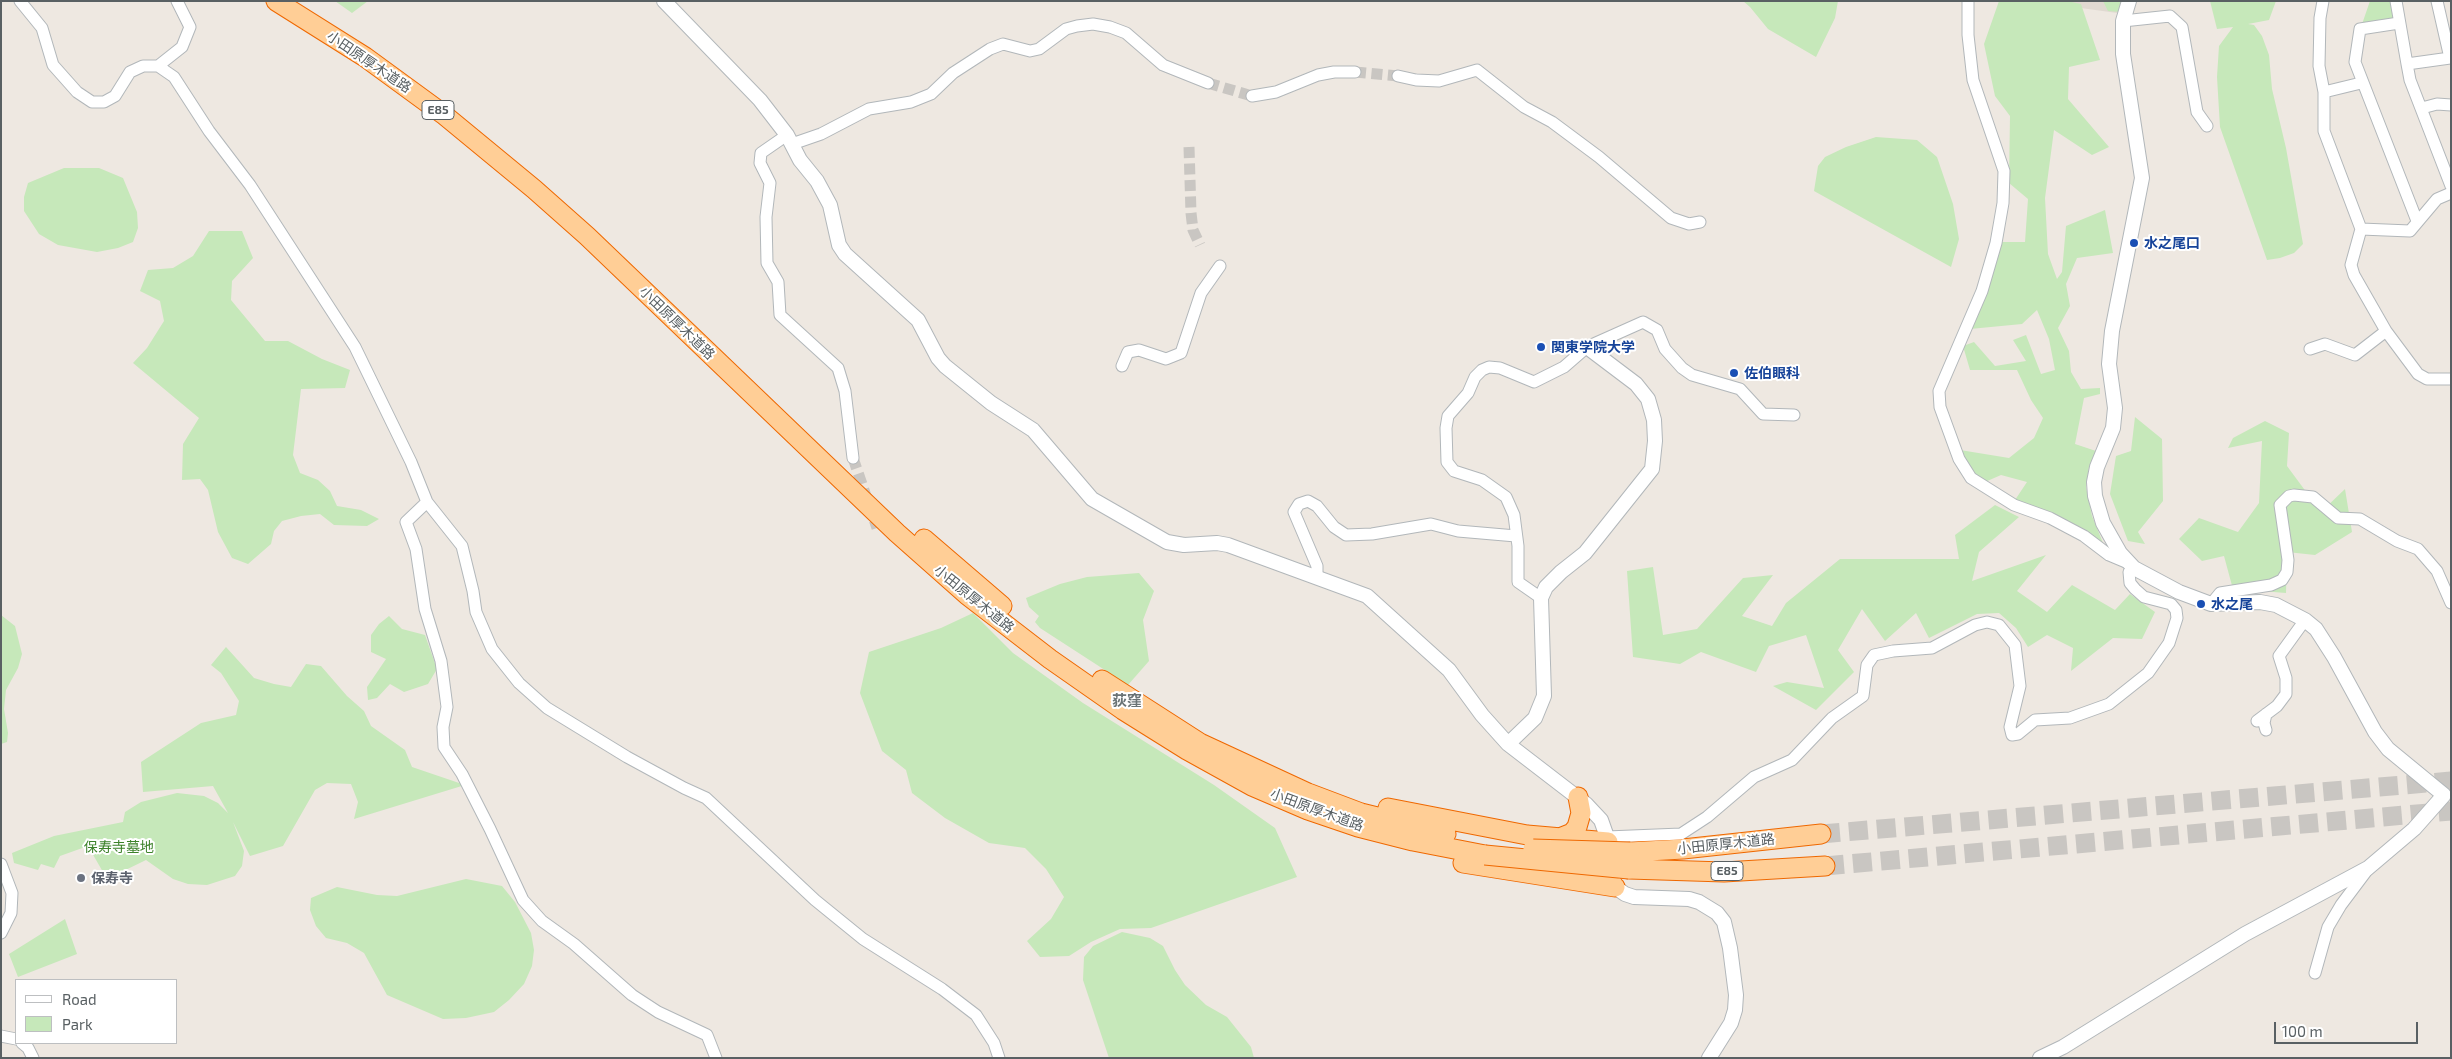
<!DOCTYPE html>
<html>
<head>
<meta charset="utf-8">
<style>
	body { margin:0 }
	#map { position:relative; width:2452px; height:1059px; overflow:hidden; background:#eee8e1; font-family:"Exo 2",sans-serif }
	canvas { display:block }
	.frame { position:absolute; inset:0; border:2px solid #596063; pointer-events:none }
	.legend { position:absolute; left:15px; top:979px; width:162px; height:65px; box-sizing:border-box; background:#fff; border:1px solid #bdbfc1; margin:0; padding:6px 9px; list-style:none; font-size:15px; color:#596063 }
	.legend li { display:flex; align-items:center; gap:10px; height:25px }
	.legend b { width:25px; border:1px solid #bdbfc1 }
	.scale { position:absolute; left:2274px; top:1022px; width:144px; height:22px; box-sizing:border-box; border:2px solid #596063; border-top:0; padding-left:6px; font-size:15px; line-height:18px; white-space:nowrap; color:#596063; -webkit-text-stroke:4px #fff; paint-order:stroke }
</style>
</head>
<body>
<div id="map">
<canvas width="2452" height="1059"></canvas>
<div class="frame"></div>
<ul class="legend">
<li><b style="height:6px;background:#fff"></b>Road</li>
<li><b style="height:14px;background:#c6e8ba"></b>Park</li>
</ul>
<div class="scale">100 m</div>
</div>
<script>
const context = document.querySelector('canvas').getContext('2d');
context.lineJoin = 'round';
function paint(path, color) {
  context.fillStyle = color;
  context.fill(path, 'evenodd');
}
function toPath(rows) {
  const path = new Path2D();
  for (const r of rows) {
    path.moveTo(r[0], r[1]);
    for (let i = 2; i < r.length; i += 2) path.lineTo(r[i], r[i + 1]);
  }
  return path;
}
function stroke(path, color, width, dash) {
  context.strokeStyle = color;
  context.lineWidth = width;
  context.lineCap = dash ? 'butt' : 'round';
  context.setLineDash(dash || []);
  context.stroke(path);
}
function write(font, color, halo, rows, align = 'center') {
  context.font = font + ' "Exo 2","Noto Sans JP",sans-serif';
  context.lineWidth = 4;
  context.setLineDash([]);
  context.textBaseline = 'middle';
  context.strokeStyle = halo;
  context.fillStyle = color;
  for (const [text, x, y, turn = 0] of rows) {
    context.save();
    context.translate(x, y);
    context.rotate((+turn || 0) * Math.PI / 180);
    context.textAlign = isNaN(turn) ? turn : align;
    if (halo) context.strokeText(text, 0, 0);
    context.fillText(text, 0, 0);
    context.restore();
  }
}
const education = toPath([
	[2049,1,2121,1,2117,13,2052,4]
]);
const green = toPath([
	[335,1,368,1,352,13],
	[1743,1,1838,1,1835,18,1816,57,1768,29,1750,7],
	[1999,1,2067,1,2081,4,2100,60,2069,67,2068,99,2109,147,2092,155,2054,130,2045,198,2048,254,2057,279,2062,272,2066,226,2105,210,2113,253,2077,258,2066,284,2070,306,2058,328,2069,351,2071,372,2081,389,2100,388,2100,394,2084,398,2075,444,2096,451,2089,467,2086,487,2092,516,2103,543,2085,530,2051,512,2015,500,2027,482,2001,475,1985,482,1972,473,1960,450,2009,458,2034,438,2043,418,2031,400,2017,370,1970,370,1963,346,1974,342,1995,366,2026,361,2013,340,2026,335,2041,374,2055,370,2049,339,2037,310,2022,324,1970,329,1986,296,2002,242,2025,242,2028,199,2009,183,2010,116,1995,96,1984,44],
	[2103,1,2123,1,2120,12,2108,11],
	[2210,1,2276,1,2269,20,2248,24,2254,25,2262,36,2269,55,2272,89,2286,148,2303,244,2294,253,2280,258,2267,260,2220,127,2217,77,2219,46,2233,27,2217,29],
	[2370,1,2394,1,2397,21,2361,27],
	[1876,137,1917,140,1937,157,1953,204,1959,239,1951,267,1814,191,1818,166,1825,157,1846,147],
	[64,168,99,168,123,178,137,212,138,228,133,242,118,248,97,252,58,245,39,234,24,211,24,197,28,183],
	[209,231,242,231,253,258,232,281,231,300,265,341,288,341,322,359,350,370,345,388,301,389,293,455,300,473,318,480,330,491,337,506,361,510,379,519,367,526,334,525,320,514,301,516,282,521,274,531,271,544,248,564,232,558,218,532,208,490,200,479,182,480,183,444,199,418,133,363,147,348,164,321,160,301,140,291,148,270,173,268,193,256],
	[2135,417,2162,439,2163,501,2138,532,2145,544,2128,541,2110,494,2116,456,2131,451],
	[2265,421,2289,433,2287,466,2321,512,2345,489,2352,532,2315,555,2287,552,2286,593,2261,591,2234,593,2224,556,2202,561,2179,539,2199,518,2238,532,2259,503,2262,441,2228,448,2233,438],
	[1995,505,2019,517,1979,552,1972,581,2046,555,2017,591,2047,612,2072,585,2115,610,2130,594,2155,612,2142,639,2113,638,2071,671,2073,648,2047,635,2028,647,2016,628,1999,613,1977,614,1929,638,1916,613,1885,641,1862,609,1838,650,1854,672,1816,710,1773,686,1787,682,1824,688,1806,635,1769,646,1756,672,1701,652,1680,664,1633,657,1627,571,1653,567,1663,635,1697,629,1743,578,1773,575,1742,616,1772,626,1786,603,1840,559,1959,559,1955,535],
	[1139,573,1154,591,1143,620,1149,661,1128,685,1040,628,1035,622,1039,616,1029,607,1026,598,1060,584,1087,577],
	[973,613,1013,653,1083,703,1214,785,1275,828,1297,877,1151,928,1120,929,1091,942,1069,956,1040,957,1027,941,1051,919,1064,897,1046,869,1025,848,989,843,945,818,912,793,906,770,882,751,860,693,869,652,941,628],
	[1,615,15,626,22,654,18,668,6,690,4,709,8,733,7,742,1,744],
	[389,616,402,629,425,635,437,669,428,684,404,692,390,684,377,698,368,700,367,687,386,659,371,652,371,635,379,624],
	[226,647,254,678,274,684,291,687,306,664,321,666,347,696,364,711,371,726,405,750,412,767,465,785,354,819,358,802,351,784,327,783,315,790,283,846,250,856,233,822,244,851,242,866,235,876,207,885,188,884,173,879,146,860,107,879,88,846,60,856,54,868,41,864,38,870,14,863,12,853,54,836,123,822,125,812,141,802,177,793,204,796,218,803,228,813,213,786,143,792,141,762,201,723,236,715,239,701,221,673,211,665],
	[466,879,502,886,515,902,531,933,534,950,532,966,524,984,509,1000,494,1012,466,1018,443,1019,387,995,364,953,347,943,326,938,316,926,310,910,311,898,337,887,377,895,397,896],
	[65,919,77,954,18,977,9,954],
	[1122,932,1150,938,1163,946,1175,970,1185,985,1206,1005,1227,1017,1251,1047,1254,1058,1109,1058,1083,980,1084,957,1093,946]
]);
const minorTunnel = toPath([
	[1355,72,1398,76],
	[1208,83,1252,96],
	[1189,147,1191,213,1193,230,1200,245],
	[853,458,877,528]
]);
const trunkTunnel = toPath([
	[1821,834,2451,781],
	[1825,866,2451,811]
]);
const minor = toPath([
	[20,1,42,28,53,65,77,92,92,102,104,102,115,96,130,72,143,66,158,66,174,77,209,131,250,185,355,347,411,462,427,502,462,546,473,591,476,612,492,649,519,683,547,708,627,757,684,788,706,798,815,900,863,939,942,989,976,1015,994,1043,999,1058],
	[1968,1,1968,35,1973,80,2004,171,2003,203,1996,243,1982,291,1939,391,1940,407,1959,459,1971,478,2014,505,2050,518,2084,536,2109,555,2128,563],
	[2323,1,2320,18,2319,66,2324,92,2324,131,2361,229,2351,265,2354,275,2386,331,2418,374,2427,379,2451,379],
	[2396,1,2407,64],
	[2437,1,2450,58,2407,64,2410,80,2451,186],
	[2123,21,2170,16,2182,27,2197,112,2207,126],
	[2399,23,2360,29,2355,62,2417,221],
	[158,66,182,47,190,27,177,1],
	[1398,76,1416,80,1439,81,1477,70,1524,107,1552,122,1599,157,1671,218,1689,224,1700,222],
	[2324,92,2361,83],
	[1252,96,1276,92,1318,75,1334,72,1355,72],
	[2422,108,2437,104,2451,105],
	[787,135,761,153,760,163,770,183,766,217,767,263,778,282,780,315,838,368,845,391,853,458],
	[792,144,821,134,869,109,911,102,931,94,953,73,990,49,1003,44,1030,51,1039,49,1066,29,1077,26,1093,24,1110,27,1126,33,1163,65,1208,83],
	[2361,229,2410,231,2437,199,2451,193],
	[2310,349,2325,344,2355,355,2386,331],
	[1122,366,1128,352,1139,350,1166,359,1181,353,1201,293,1220,266],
	[427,502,406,522,416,549,425,609,441,661,447,707,443,727,444,747,462,774,490,829,523,900,542,921,574,944,632,995,658,1012,707,1035,716,1058],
	[1317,577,1317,566,1294,512,1299,504,1308,501,1317,506,1334,527,1346,535,1372,534,1431,524,1458,531,1516,536],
	[1541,598,1518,582,1518,546,1514,515,1506,497,1482,480,1454,471,1447,462,1446,428,1448,416,1468,393,1475,377,1482,370,1489,367,1500,368,1534,382,1564,367,1587,347,1643,322,1657,330,1665,349,1682,368,1692,375,1740,389,1763,414,1794,415],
	[2211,604,2220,593,2271,585,2282,580,2287,572,2288,560,2280,505,2289,496,2294,495,2313,497,2338,518,2360,519,2397,541,2418,549,2437,571,2451,603],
	[2266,714,2264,723,2266,730],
	[2257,721,2277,706,2286,694,2286,678,2279,656,2305,620],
	[1607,837,1681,834,1707,817,1754,777,1792,760,1832,718,1863,696,1867,665,1874,655,1893,651,1932,648,1975,625,1987,622,1999,625,2015,645,2020,686,2010,727,2012,735,2018,734,2035,720,2070,718,2109,704,2148,673,2169,643,2177,618,2176,610,2171,604,2144,597,2135,589,2130,583,2129,572,2134,568],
	[1,864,12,893,11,913,1,933],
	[2315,973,2328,927,2341,905,2368,869],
	[1,1036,16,1039],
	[22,1043,28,1048,33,1058]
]);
const tertiary = toPath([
	[664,1,760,100,787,135,800,160,817,181,830,205,839,245,845,254,918,320,938,358,945,366,991,403,1033,430,1092,499,1167,542,1184,545,1217,543,1228,545,1367,596,1449,670,1482,715,1508,744,1586,804,1601,820,1607,837,1609,851],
	[1508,744,1535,718,1544,696,1541,598,1546,587,1561,572,1585,553,1652,469,1655,441,1654,420,1648,399,1636,384,1587,347],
	[1613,877,1615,887,1625,894,1634,897,1689,899,1699,902,1717,913,1724,922,1730,948,1736,995,1735,1010,1731,1023,1709,1058],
	[2040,1058,2063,1047,2245,934,2368,868,2414,829,2444,795,2388,749,2375,732,2334,657,2316,629,2305,620,2276,605,2260,602,2211,604,2179,592,2134,568,2120,553,2103,523,2095,496,2094,482,2097,467,2113,428,2115,408,2109,364,2112,331,2142,178,2123,54,2123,21,2129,1]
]);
const trunk = toPath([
	[276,1,365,57,443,114,534,189,587,236,897,533,967,595,1050,659,1123,710,1187,750,1252,786,1308,810,1358,827,1413,841,1485,855],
	[924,539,1002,606],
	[1102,680,1200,743,1308,793,1361,813,1446,834],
	[1388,808,1527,835,1608,842],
	[1557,839,1572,833,1577,827,1581,813,1578,797],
	[1630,852,1683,849,1821,834],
	[1463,863,1615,887],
	[1629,869,1724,872,1825,866]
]);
const trunkBridge = toPath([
	[1533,849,1630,852],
	[1485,855,1629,869]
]);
const markers = [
	[2134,243,5,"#1a4fb4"],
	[1541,347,5,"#1a4fb4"],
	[1734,373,5,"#1a4fb4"],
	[2201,604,5,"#1a4fb4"],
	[81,878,5,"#6b7280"]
];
const shields = [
	[438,110,32],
	[1727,871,32]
];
const shieldNames = [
	["E85",438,110],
	["E85",1727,871]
];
const streetNames = [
	["小田原厚木道路",369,62,34],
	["小田原厚木道路",677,323,44],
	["小田原厚木道路",974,599,39],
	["小田原厚木道路",1317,810,20],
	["小田原厚木道路",1726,844,-6]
];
const transitNames = [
	["水之尾口",2144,243],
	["関東学院大学",1551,347],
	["佐伯眼科",1744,373],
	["水之尾",2211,604]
];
const parkNames = [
	["保寿寺墓地",119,847]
];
const worshipNames = [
	["保寿寺",91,878]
];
const neighbourhoodNames = [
	["荻窪",1127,701]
];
paint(education, '#e0d9d1');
paint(green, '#c6e8ba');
stroke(minorTunnel, '#c9c6c2', 11, [11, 5.5]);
stroke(trunkTunnel, '#c9c6c2', 19, [19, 9]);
stroke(minor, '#b2b7ba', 13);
stroke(tertiary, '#b2b7ba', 16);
stroke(trunk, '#ef6800', 21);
stroke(minor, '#fff', 11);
stroke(tertiary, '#fff', 14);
stroke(trunk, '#ffce96', 19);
stroke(trunkBridge, '#ef6800', 21, []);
stroke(trunkBridge, '#ffce96', 19);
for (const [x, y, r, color] of markers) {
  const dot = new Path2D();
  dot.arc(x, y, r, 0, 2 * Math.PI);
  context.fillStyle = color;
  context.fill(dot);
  stroke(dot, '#fff', 2);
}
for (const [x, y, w] of shields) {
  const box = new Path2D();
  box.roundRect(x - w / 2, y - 9.5, w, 19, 4);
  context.fillStyle = '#fff';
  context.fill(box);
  stroke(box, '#596063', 1);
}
write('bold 12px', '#596063', null, shieldNames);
write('14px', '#596063', '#fff', streetNames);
write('bold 14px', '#164399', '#fff', transitNames, 'left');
write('14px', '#3d822b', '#fff', parkNames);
write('bold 14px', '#5b616d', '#fff', worshipNames, 'left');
write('bold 15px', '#6a7375', '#fff', neighbourhoodNames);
</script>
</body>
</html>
